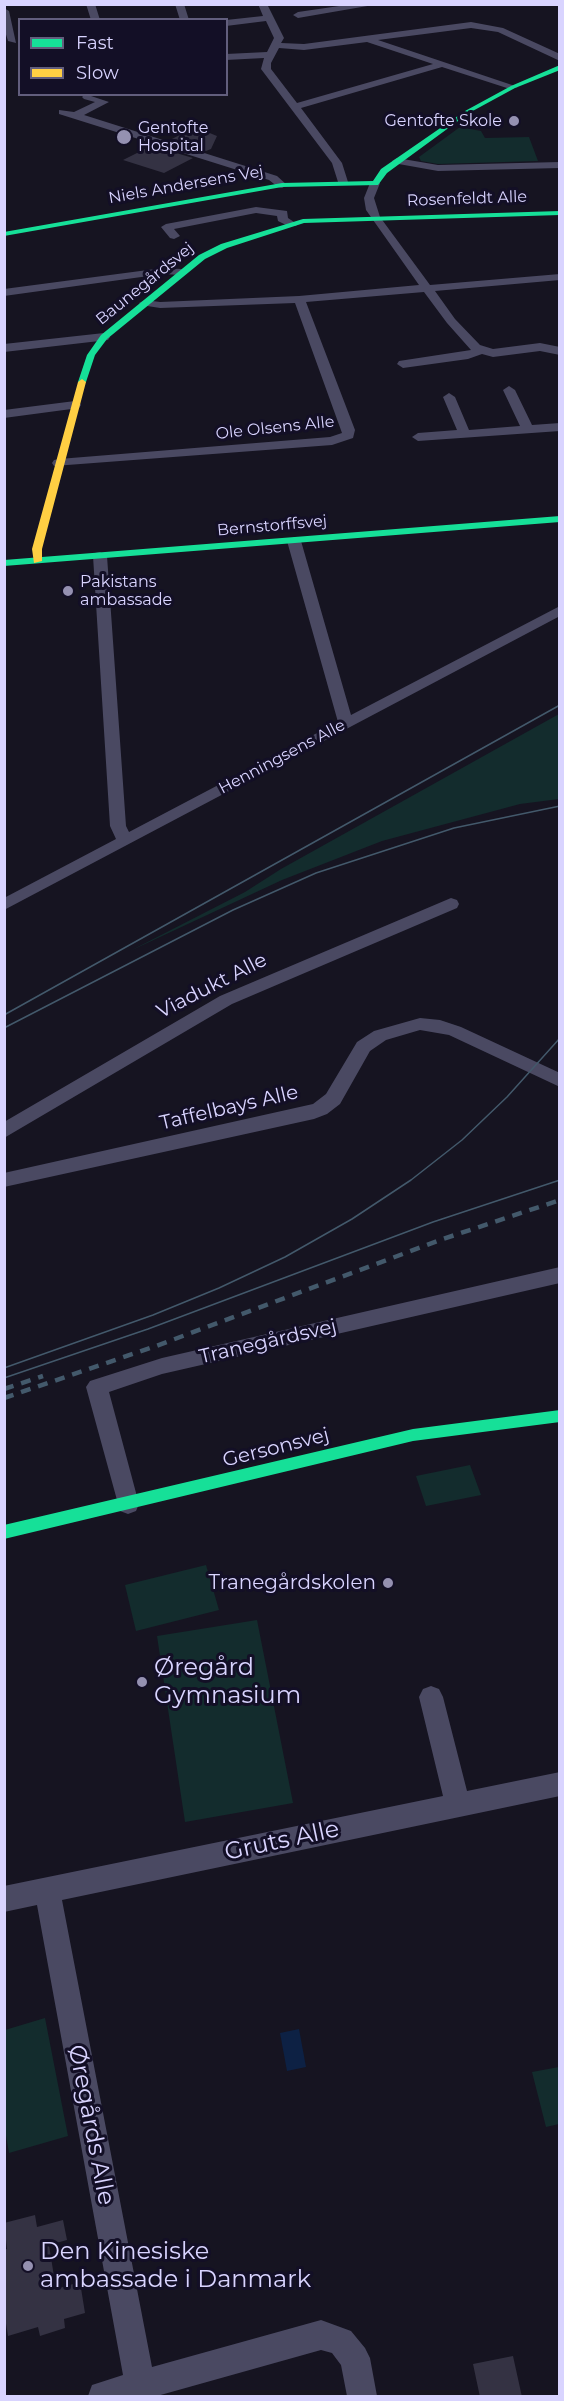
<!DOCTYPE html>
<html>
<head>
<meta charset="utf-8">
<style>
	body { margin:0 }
	#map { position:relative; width:564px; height:2401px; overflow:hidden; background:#161421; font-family:Montserrat,sans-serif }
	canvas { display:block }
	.frame { position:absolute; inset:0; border:6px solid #d9d4ff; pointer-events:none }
	.legend { position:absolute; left:18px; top:18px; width:210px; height:78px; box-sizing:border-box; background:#130f26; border:2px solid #625e7d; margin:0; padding:8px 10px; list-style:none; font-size:18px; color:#d9d4ff }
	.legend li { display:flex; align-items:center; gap:12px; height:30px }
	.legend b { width:30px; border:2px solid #625e7d }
</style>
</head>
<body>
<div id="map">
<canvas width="564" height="2401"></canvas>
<div class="frame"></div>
<ul class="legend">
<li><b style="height:8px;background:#16e098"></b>Fast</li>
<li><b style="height:8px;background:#ffcf43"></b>Slow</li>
</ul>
</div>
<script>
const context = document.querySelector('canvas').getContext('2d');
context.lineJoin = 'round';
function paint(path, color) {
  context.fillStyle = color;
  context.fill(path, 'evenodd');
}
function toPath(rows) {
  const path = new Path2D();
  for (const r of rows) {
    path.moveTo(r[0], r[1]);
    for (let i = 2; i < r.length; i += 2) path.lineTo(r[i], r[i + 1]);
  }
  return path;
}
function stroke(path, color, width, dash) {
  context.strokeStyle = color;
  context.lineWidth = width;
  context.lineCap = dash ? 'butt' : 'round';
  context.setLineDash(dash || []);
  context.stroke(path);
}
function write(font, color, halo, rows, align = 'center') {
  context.font = font + ' Montserrat,sans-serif';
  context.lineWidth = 6;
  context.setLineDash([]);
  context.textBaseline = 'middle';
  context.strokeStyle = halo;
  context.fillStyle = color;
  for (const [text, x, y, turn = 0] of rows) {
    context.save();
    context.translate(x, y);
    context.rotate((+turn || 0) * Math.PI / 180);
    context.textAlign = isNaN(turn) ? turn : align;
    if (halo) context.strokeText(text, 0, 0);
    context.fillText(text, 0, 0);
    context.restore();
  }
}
const green = toPath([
	[460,127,481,131,485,138,529,137,538,161,438,164,421,161,419,157],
	[559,714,559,799,520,804,382,841,282,880,130,951,245,892,281,869],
	[470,1465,481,1495,426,1506,416,1476],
	[206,1565,219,1610,136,1631,125,1585],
	[257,1620,293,1803,185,1822,157,1636],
	[45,2018,68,2136,9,2153,4,2124,5,2030],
	[559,2067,559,2124,546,2127,532,2072]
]);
const water = toPath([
	[299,2029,306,2067,287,2071,280,2033]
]);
const building = toPath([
	[195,127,217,136,211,149,206,151,170,140],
	[151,146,156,147,193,158,164,173,123,160],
	[35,2215,37,2227,63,2220,67,2240,49,2245,56,2289,80,2282,85,2313,64,2319,65,2328,40,2336,38,2327,8,2336,4,2311,4,2250,7,2249,4,2223],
	[513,2356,522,2397,480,2397,473,2364]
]);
const street = toPath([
	[86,4,95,4,100,20,91,20,86,4],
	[175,4,184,4,189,20,180,20,175,4],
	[258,4,267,4,284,38,281,43,304,44,471,22,503,28,560,54,560,61,498,32,471,28,378,40,518,87,510,89,442,67,301,108,342,163,348,182,343,185,338,182,332,163,261,69,264,58,226,60,226,54,267,52,274,38,266,21,226,26,226,20,263,16,258,4],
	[367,42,433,64,297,103,271,69,271,63,279,48,304,50,367,42],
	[353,4,379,4,298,18,293,15,298,12,353,4],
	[4,8,9,11,16,43,8,41,4,28,4,8],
	[85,94,109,102,84,115,277,176,287,185,282,188,278,187,269,180,59,114,59,110,74,112,95,102,84,99,82,97,85,94],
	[397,158,438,165,560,162,560,168,438,171,393,163,392,161,397,158],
	[375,180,380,183,374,198,380,217,430,285,560,274,560,280,435,291,455,319,480,345,493,349,540,343,560,347,560,355,540,351,493,357,482,354,468,359,403,368,397,364,399,361,471,350,447,323,424,292,306,302,355,430,353,438,332,445,54,466,52,463,54,460,59,459,330,437,342,433,295,303,160,308,141,305,139,303,145,300,160,302,299,296,419,285,366,210,364,198,370,183,375,180],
	[256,207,287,211,288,218,297,224,296,226,288,226,278,221,277,216,256,213,174,229,180,236,174,239,170,238,161,227,166,224,256,207],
	[163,268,181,269,187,272,181,275,163,274,4,296,4,289,163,268],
	[104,333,110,337,108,340,4,352,4,344,104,333],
	[509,386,515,390,532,425,560,423,560,431,418,441,412,437,418,433,457,430,443,397,449,393,455,397,469,430,520,426,503,390,509,386],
	[75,401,79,402,81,405,79,408,4,418,4,410,75,401],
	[294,537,301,541,351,715,560,606,560,616,4,910,4,898,116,839,110,826,93,556,95,553,100,552,107,556,126,826,129,832,338,722,287,541,294,537],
	[451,898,457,900,459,904,457,908,232,1004,4,1138,4,1122,220,996,451,898],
	[420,1018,440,1020,461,1027,560,1073,560,1087,449,1035,420,1030,386,1040,370,1051,340,1104,327,1114,314,1119,4,1187,4,1173,313,1104,326,1094,357,1042,374,1031,420,1018],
	[560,1267,560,1283,162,1374,109,1392,139,1504,136,1511,128,1514,120,1511,86,1387,90,1381,162,1358,560,1267],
	[431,1686,439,1689,443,1697,467,1791,560,1772,560,1796,62,1900,152,2367,321,2320,351,2331,365,2348,370,2358,377,2396,347,2396,341,2365,332,2353,321,2350,157,2396,88,2396,92,2385,123,2375,37,1905,4,1912,4,1886,443,1796,419,1697,423,1689,431,1686]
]);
const fast = toPath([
	[560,65,560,70,515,88,469,113,387,173,378,185,282,187,4,236,4,232,282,183,373,181,381,169,465,111,511,86,560,65],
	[560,211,560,215,304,223,227,248,205,259,107,339,95,355,86,382,82,385,78,382,87,355,101,335,199,255,221,244,303,219,560,211],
	[560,516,560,522,4,566,4,560,560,516],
	[560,1410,560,1422,413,1441,4,1539,4,1525,413,1429,560,1410]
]);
const slow = toPath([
	[82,379,86,382,42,549,42,561,34,563,32,549,78,382,82,379]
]);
const tram = toPath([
	[4,1015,560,705],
	[4,1028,233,910,316,873,454,828,560,806],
	[4,1368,153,1315,219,1288,285,1257,352,1219,411,1180,462,1140,507,1097,560,1038],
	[4,1378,148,1329,433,1222,560,1180]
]);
const rail = toPath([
	[4,1389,43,1376],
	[4,1398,156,1346,443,1239,560,1200]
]);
const markers = [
	[514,121,6,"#9591b1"],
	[124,137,8,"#9591b1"],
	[68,591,6,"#9591b1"],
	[388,1583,6,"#9591b1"],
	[142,1682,6,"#9591b1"],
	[28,2266,6,"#9591b1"]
];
const farPoinames = [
	["Gentofte Skole",502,121,"right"],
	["Gentofte",138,128],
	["Hospital",138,146],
	["Pakistans",80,582],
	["ambassade",80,600]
];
const farStreetnames = [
	["Niels Andersens Vej",186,185,-10],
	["Rosenfeldt Alle",467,199,-2],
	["Baunegårdsvej",145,284,-39],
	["Ole Olsens Alle",275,428,-6],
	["Bernstorffsvej",272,526,-5],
	["Henningsens Alle",282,757,-28]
];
const streetNames = [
	["Viadukt Alle",212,986,-27],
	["Taffelbays Alle",229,1108,-13],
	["Tranegårdsvej",268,1342,-13],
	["Gersonsvej",276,1448,-14]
];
const poiNames = [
	["Tranegårdskolen",376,1583]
];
const nearPoinames = [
	["Øregård",154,1668],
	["Gymnasium",154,1696],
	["Den Kinesiske",40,2252],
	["ambassade i Danmark",40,2280]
];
const nearStreetnames = [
	["Gruts Alle",282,1841,-12],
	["Øregårds Alle",91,2125,79]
];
paint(green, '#132c2d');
paint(water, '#0d2144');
paint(building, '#343243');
paint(street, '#4a4962');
paint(fast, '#16e098');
paint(slow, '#ffcf43');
stroke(tram, '#43596b', 1.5);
stroke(rail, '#43596b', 4.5, [10, 8]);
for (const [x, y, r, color] of markers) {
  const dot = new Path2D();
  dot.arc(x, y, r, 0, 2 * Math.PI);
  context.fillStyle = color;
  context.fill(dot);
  stroke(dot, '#130f26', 2);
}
write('16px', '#d9d4ff', '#130f26', farPoinames, 'left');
write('16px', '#d9d4ff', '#130f26', farStreetnames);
write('20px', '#d9d4ff', '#130f26', streetNames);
write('20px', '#d9d4ff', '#130f26', poiNames, 'right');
write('24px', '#d9d4ff', '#130f26', nearPoinames, 'left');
write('24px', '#d9d4ff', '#130f26', nearStreetnames);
</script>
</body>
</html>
